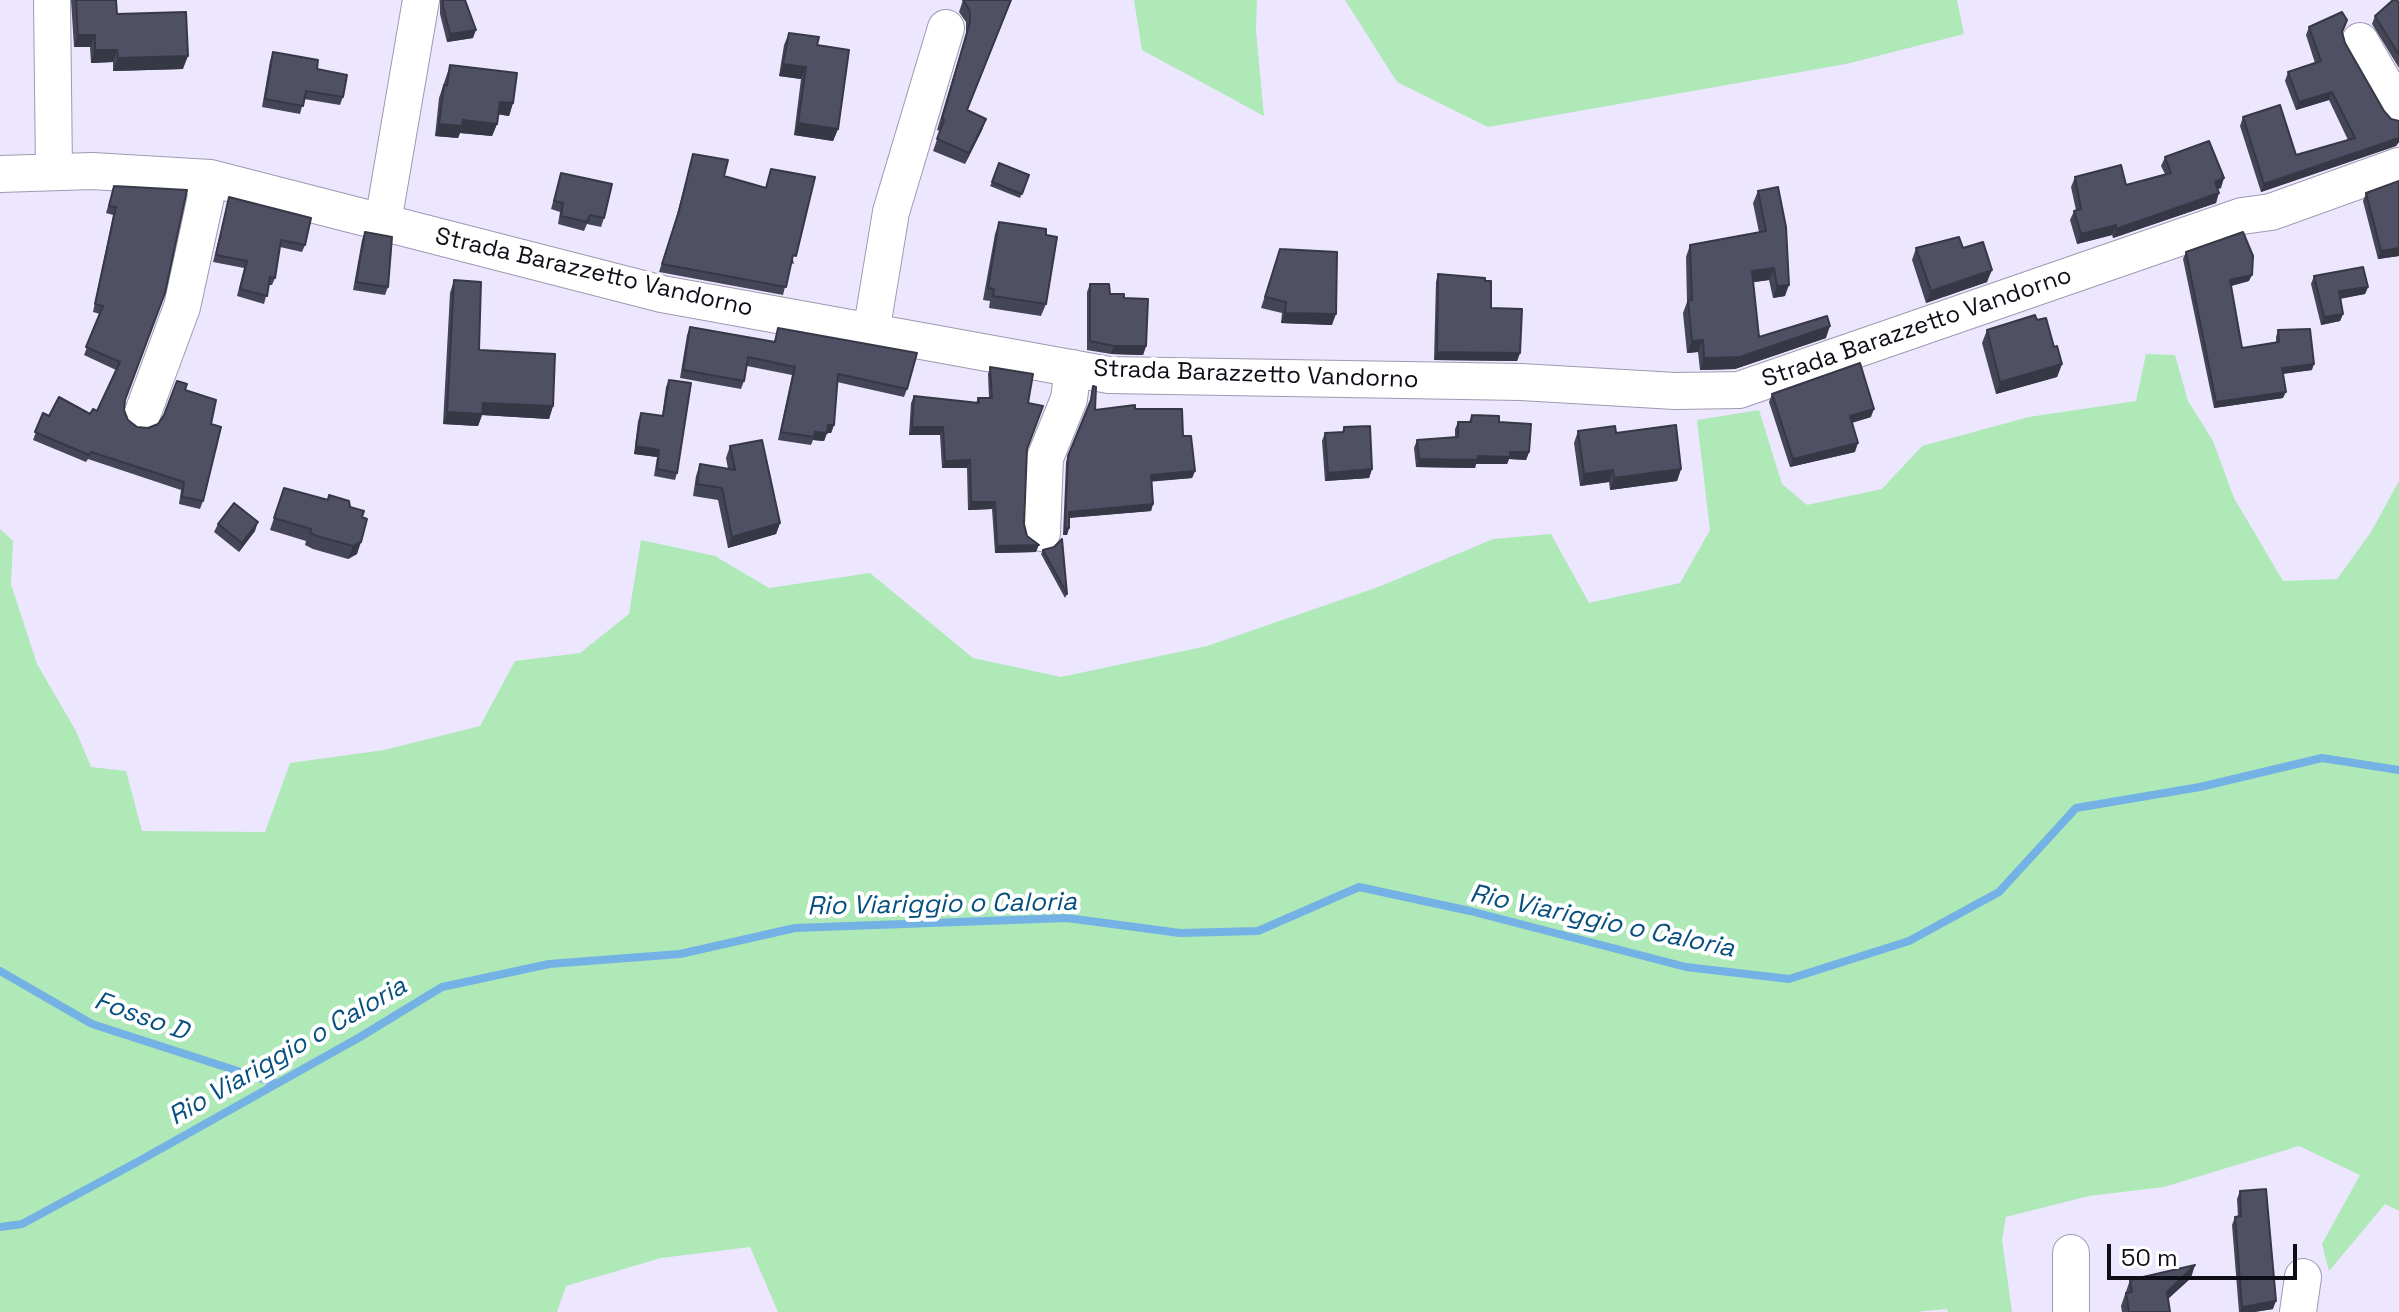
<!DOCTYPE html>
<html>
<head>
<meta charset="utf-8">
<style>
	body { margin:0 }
	#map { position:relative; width:2399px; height:1312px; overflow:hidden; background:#ece6ff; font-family:"Space Grotesk",sans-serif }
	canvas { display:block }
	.scale { position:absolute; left:2107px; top:1244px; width:190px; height:36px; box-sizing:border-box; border:4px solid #0f0d15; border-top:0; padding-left:10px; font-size:24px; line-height:28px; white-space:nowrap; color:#0f0d15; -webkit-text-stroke:6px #fff; paint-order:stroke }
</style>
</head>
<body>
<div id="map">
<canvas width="2399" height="1312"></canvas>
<div class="scale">50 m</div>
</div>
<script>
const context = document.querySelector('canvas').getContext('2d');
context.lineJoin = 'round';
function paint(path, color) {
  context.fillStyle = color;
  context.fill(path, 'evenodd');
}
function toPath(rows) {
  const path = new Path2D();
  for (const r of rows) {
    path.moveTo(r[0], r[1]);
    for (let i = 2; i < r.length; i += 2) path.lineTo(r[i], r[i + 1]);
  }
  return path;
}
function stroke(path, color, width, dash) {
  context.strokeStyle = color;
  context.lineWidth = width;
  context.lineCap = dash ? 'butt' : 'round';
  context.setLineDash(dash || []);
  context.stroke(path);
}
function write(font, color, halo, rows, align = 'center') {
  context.font = font + ' "Space Grotesk",sans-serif';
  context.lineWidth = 8;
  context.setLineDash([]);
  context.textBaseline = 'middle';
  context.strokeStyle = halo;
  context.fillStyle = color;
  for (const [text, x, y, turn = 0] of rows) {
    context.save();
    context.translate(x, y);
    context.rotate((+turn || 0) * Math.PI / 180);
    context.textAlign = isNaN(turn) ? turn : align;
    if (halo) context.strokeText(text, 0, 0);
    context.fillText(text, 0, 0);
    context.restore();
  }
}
const green = toPath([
	[1134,0,1257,0,1256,31,1264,116,1142,50],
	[1345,0,1957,0,1964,34,1846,64,1488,127,1397,82],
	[2146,354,2175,355,2188,401,2213,441,2234,498,2283,581,2337,579,2371,532,2399,481,2399,1211,2385,1204,2329,1271,2322,1244,2360,1175,2299,1146,2164,1187,2089,1196,2006,1217,2002,1240,2012,1312,1948,1312,1947,1309,1915,1312,778,1312,750,1247,661,1258,566,1286,557,1312,0,1312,0,529,13,541,11,584,37,664,76,731,91,767,126,771,142,831,265,832,290,763,384,750,480,726,515,661,580,653,629,614,641,540,715,556,769,588,870,573,973,658,1061,677,1207,646,1381,586,1493,539,1551,534,1589,603,1680,583,1710,530,1697,420,1759,410,1782,484,1807,505,1882,489,1922,446,2029,417,2136,401]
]);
const stream = toPath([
	[0,971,92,1024,275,1083],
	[0,1227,22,1224,139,1161,360,1037,442,987,549,964,680,954,795,928,1067,918,1180,933,1258,931,1359,887,1470,911,1686,967,1789,979,1909,941,1999,892,2076,808,2200,787,2322,758,2399,770]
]);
const minor = toPath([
	[52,0,54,172],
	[2360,41,2399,109],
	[0,174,92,171,210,178,662,294,1109,375,1521,382,1675,391,1739,390,2242,216,2271,212,2399,166],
	[383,222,421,0],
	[871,333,891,212,946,28],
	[142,415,182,307,210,178],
	[1042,533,1045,458,1069,399,1073,368],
	[2071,1312,2071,1253],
	[2298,1312,2303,1277]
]);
const wall = toPath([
	[71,0,116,0,117,14,183,69,113,71,113,62,91,63,90,47,74,47],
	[440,0,465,0,473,38,447,42,440,14],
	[963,0,1011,0,967,111,986,119,982,130,965,164,933,151,940,131,937,130,966,34,966,22,959,12],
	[2399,3,2399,68,2372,24,2375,16],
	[2309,27,2342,33,2345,43,2384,111,2391,119,2399,121,2399,142,2396,146,2261,192,2240,126,2243,117,2296,155,2348,140,2329,100,2296,110,2285,81,2288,72,2315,63,2306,35],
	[789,33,817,45,838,129,833,141,794,135,801,79,779,76,784,45],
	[273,52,317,69,343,97,340,105,304,99,300,114,262,107,270,61],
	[450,65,513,103,509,116,498,114,497,124,492,136,460,133,458,138,435,136,439,98],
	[693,154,724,176,766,188,771,169,794,264,791,263,783,295,659,272,676,218],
	[2165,157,2221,188,2218,189,2216,203,2113,238,2112,235,2077,244,2070,220,2074,211,2076,210,2071,187,2075,177,2126,185,2165,174,2161,166],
	[561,173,604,218,601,227,587,224,584,231,558,224,560,212,551,209],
	[1029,175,1020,198,990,186,992,182],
	[114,186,187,190,125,400,124,410,128,420,137,427,148,428,158,424,185,390,211,424,203,501,200,509,179,504,181,490,88,459,86,462,33,440,43,413,49,416,90,414,97,411,116,370,84,355,100,314,93,312,113,215,106,213],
	[1758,191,1785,296,1773,298,1769,280,1753,282,1759,337,1826,338,1735,369,1700,370,1698,352,1687,353,1683,313,1687,302,1686,257,1690,245,1759,232,1753,203],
	[2366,193,2399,256,2378,259,2363,201],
	[229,197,305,245,302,252,280,247,275,278,272,285,269,285,264,304,237,296,244,268,213,262],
	[999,222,1046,235,1046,304,1041,316,989,308,990,301,983,300,995,234],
	[365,232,388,287,385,295,353,290,362,240],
	[1916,248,1963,248,1987,282,1926,303,1912,260],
	[1280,249,1332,325,1281,323,1282,313,1261,308],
	[2186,252,2249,281,2231,286,2242,348,2276,342,2276,337,2278,330,2312,370,2283,374,2283,398,2214,408,2183,259],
	[1438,274,1485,281,1491,308,1520,353,1517,361,1434,360,1436,282],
	[2314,276,2368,287,2365,294,2340,299,2343,314,2340,321,2321,325,2311,284],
	[454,280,479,350,553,406,549,419,482,415,478,426,443,424,450,293],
	[1090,284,1110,294,1124,298,1146,346,1143,355,1111,354,1087,350,1087,292],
	[2037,320,2054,347,2062,364,2057,377,1996,394,1982,343,1987,330],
	[690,327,774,342,778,328,907,389,904,397,837,382,834,425,831,433,827,433,824,441,813,440,811,445,778,440,792,375,747,366,744,381,741,389,680,378,687,335],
	[990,367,1028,403,1024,524,1027,536,1036,552,995,553,992,509,968,510,967,468,942,468,940,435,909,435,911,403,914,396,976,403,978,398,989,398,988,374],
	[669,380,677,473,675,480,654,476,657,457,634,454,638,421,641,413,662,416,666,387],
	[1093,386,1095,410,1135,409,1183,436,1195,471,1192,478,1152,481,1153,504,1151,511,1069,518,1069,528,1067,535,1063,535,1066,462,1089,406],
	[1772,394,1871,417,1852,423,1855,452,1790,467,1769,402],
	[1472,415,1499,422,1529,452,1526,460,1509,459,1507,464,1476,464,1475,468,1416,467,1414,448,1417,440,1455,437,1455,429,1458,422,1469,422],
	[1344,427,1372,469,1369,478,1325,481,1322,441,1325,433,1342,432],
	[1578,431,1616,433,1681,469,1677,481,1610,490,1609,482,1580,486,1574,443],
	[730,446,780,523,776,534,728,548,718,500,693,496,696,476,700,464,728,469,726,458],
	[284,488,350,507,362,517,357,554,348,559,313,549,305,545,306,541,270,530],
	[218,524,255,531,239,552,214,532],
	[1043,550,1067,594,1065,598,1041,554],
	[2240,1191,2273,1309,2254,1312,2239,1312,2232,1225,2235,1217,2238,1217,2237,1199],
	[2191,1278,2168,1299,2170,1312,2122,1312,2121,1306,2130,1280]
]);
const shadedWall = toPath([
	[476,30,473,38,447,42,450,34],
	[78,35,95,35,90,47,74,47],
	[95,50,117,50,113,62,91,63],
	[188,56,183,69,113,71,118,58],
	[783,64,806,67,801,79,779,76],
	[2332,92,2329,100,2296,110,2299,102],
	[500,102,513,103,509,116,496,114],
	[986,119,982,130,965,164,969,153],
	[463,120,497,124,492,136,460,133,458,138,435,136,439,124],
	[798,123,838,129,833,141,794,135],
	[2399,136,2399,142,2396,146,2261,192,2264,184],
	[2224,178,2221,188,2212,191,2215,182],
	[2219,193,2216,203,2113,238,2116,229],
	[2116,225,2112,235,2077,244,2081,234],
	[2399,248,2399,256,2378,259,2381,251],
	[1774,268,1769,280,1748,283,1752,271],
	[1992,270,1987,282,1926,303,1931,291],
	[2252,275,2249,281,2227,287,2230,280],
	[1789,285,1785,296,1773,298,1777,286],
	[2368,287,2365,294,2336,299,2339,291],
	[1285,313,1336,314,1332,325,1281,323],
	[2343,314,2340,321,2321,325,2324,317],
	[1830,326,1826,338,1735,369,1700,370,1704,358],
	[1703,340,1698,352,1687,353,1692,341],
	[1114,346,1146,346,1143,355,1111,354],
	[1437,352,1520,353,1517,361,1434,360],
	[2062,364,2057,377,1996,394,2000,382],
	[2314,364,2312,370,2280,374,2282,368],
	[2286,392,2283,398,2214,408,2216,402],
	[483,403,553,406,549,419,482,415,478,426,443,424,447,412],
	[1874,409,1871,417,1847,424,1850,416],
	[828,425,834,425,831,433,827,433,824,441,813,440,815,432],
	[912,427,943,427,940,435,909,435],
	[1858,443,1855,452,1790,467,1793,459],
	[636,446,659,450,657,457,634,454],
	[1510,452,1529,452,1526,460,1509,459,1507,464,1476,464,1475,468,1416,467,1419,459,1478,456],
	[970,460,967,468,942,468,945,461],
	[1372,469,1369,478,1325,481,1328,473],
	[1681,469,1677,481,1610,490,1614,478],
	[1613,470,1609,482,1580,486,1584,474],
	[1195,471,1192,478,1148,482,1151,475],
	[971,502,995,502,992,509,968,510],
	[1153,504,1151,511,1066,518,1069,512],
	[258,522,255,531,239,552,242,543],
	[780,523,776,534,728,548,732,537],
	[1065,528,1069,528,1067,535,1063,535],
	[361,542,357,554,348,559,353,546],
	[1039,545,1036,552,995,553,997,546],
	[2195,1265,2191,1278,2162,1304,2167,1292],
	[2276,1301,2273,1309,2254,1312,2240,1312,2242,1307]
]);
const building = toPath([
	[76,0,116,0,117,14,186,12,188,56,118,58,117,50,95,50,95,35,78,35,76,0],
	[443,0,465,0,476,30,450,34,443,6,443,0],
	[963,0,1011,0,967,110,986,119,969,153,937,139,944,120,942,119,970,22,970,11,963,0],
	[2393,0,2397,0,2399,3,2399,55,2375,16,2393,0],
	[2342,12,2347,20,2342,32,2345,43,2384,111,2391,119,2399,121,2399,138,2264,184,2243,117,2280,105,2296,155,2355,138,2332,92,2299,102,2288,72,2321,61,2309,27,2342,12],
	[789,33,819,37,817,45,849,50,838,129,798,123,806,67,783,64,789,33],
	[273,52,318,60,317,69,347,75,343,97,306,91,303,106,265,99,273,52],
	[450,65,517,73,513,103,500,102,497,124,463,120,462,126,439,124,444,85,447,86,450,65],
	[2209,141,2224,178,2215,182,2219,193,2116,229,2116,225,2081,234,2074,211,2081,209,2075,177,2121,165,2126,185,2171,173,2165,157,2209,141],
	[693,154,728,160,724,176,766,188,771,169,815,177,796,256,793,255,786,287,662,264,679,211,693,154],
	[999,163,1029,175,1022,194,992,182,999,163],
	[561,173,612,184,604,218,590,215,587,222,561,216,563,203,554,201,561,173],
	[2399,181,2399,248,2381,251,2366,193,2399,181],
	[114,186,187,190,165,293,125,400,124,410,128,420,137,427,148,428,158,424,164,415,177,381,187,384,185,390,216,400,211,424,221,427,203,501,182,497,184,482,91,452,89,455,35,432,43,413,49,416,59,397,90,414,93,409,97,411,120,362,86,347,103,306,95,304,116,207,109,206,114,186],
	[1778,187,1786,227,1789,285,1777,286,1774,268,1752,271,1759,337,1827,316,1830,326,1740,357,1704,358,1703,340,1692,341,1688,301,1692,300,1690,245,1766,231,1758,191,1778,187],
	[229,197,311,218,305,245,281,240,275,278,270,277,267,296,240,289,247,261,216,255,229,197],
	[999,222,1046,229,1046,235,1057,237,1046,304,993,296,994,289,988,288,999,222],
	[365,232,392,237,388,287,356,282,365,232],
	[2243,232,2253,256,2252,275,2230,280,2242,348,2279,342,2278,330,2310,329,2314,364,2282,368,2286,392,2216,402,2186,252,2243,232],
	[1959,237,1963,248,1983,242,1992,270,1931,291,1916,248,1959,237],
	[1280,249,1337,252,1336,314,1285,313,1286,302,1265,297,1280,249],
	[2363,267,2368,287,2339,291,2343,314,2324,317,2314,276,2363,267],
	[1438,274,1485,278,1485,281,1491,281,1491,308,1522,309,1520,353,1437,352,1438,274],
	[454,280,481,282,479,350,555,354,553,406,483,403,482,414,447,412,454,280],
	[1090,284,1109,284,1110,294,1124,294,1124,298,1148,299,1146,346,1114,346,1090,341,1090,284],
	[2035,315,2037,320,2046,318,2054,347,2057,346,2062,364,2000,382,1987,330,2035,315],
	[690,327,775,342,778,328,917,353,907,389,838,374,834,425,828,425,827,433,815,432,814,437,781,432,795,367,748,357,744,381,683,370,690,327],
	[1860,363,1874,409,1850,416,1858,443,1793,459,1772,394,1860,363],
	[990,367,1033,374,1028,403,1043,406,1027,449,1024,524,1027,536,1039,545,997,546,995,502,971,502,970,460,945,461,943,427,912,427,914,396,979,403,978,398,992,398,990,367],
	[669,380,691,383,677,473,657,469,659,450,636,446,641,413,663,416,669,380],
	[1093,386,1096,387,1095,410,1135,405,1135,409,1182,409,1183,436,1191,436,1195,471,1151,475,1153,504,1069,512,1069,528,1065,528,1068,456,1091,400,1093,386],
	[1472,415,1499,416,1499,422,1531,424,1529,452,1510,452,1510,457,1478,456,1477,460,1419,459,1417,440,1458,437,1458,422,1471,422,1472,415],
	[1676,425,1681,469,1614,478,1613,470,1584,474,1578,431,1615,426,1616,433,1676,425],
	[1370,426,1372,469,1328,473,1325,433,1344,432,1344,427,1370,426],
	[762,440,780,523,732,537,722,488,697,484,700,464,735,470,730,446,762,440],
	[284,488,328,500,329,495,349,501,350,507,364,511,362,517,367,519,361,542,353,546,317,536,310,533,311,529,274,518,284,488],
	[234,503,258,522,242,543,218,524,234,503],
	[1062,539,1067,594,1043,550,1054,547,1062,539],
	[2266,1189,2276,1301,2242,1307,2235,1217,2241,1216,2240,1191,2266,1189],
	[2195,1265,2167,1292,2170,1312,2129,1312,2126,1293,2132,1292,2130,1280,2195,1265]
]);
const streetNames = [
	["Strada Barazzetto Vandorno",594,273,13],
	["Strada Barazzetto Vandorno",1917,328,-19],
	["Strada Barazzetto Vandorno",1256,375,2]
];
const waterNames = [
	["Rio Viariggio o Caloria",942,905,-1],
	["Rio Viariggio o Caloria",1602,922,12],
	["Fosso D",141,1017,20],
	["Rio Viariggio o Caloria",288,1052,-30]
];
paint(green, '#aee9b7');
stroke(stream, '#74b1e5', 8);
stroke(minor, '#9f99b0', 38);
stroke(minor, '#fff', 36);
paint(wall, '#444556');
paint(shadedWall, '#373846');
paint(building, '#4f5064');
stroke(building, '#373846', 2);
write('24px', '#0f0d15', '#fff', streetNames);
write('italic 26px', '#064f7f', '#fff', waterNames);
</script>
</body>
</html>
